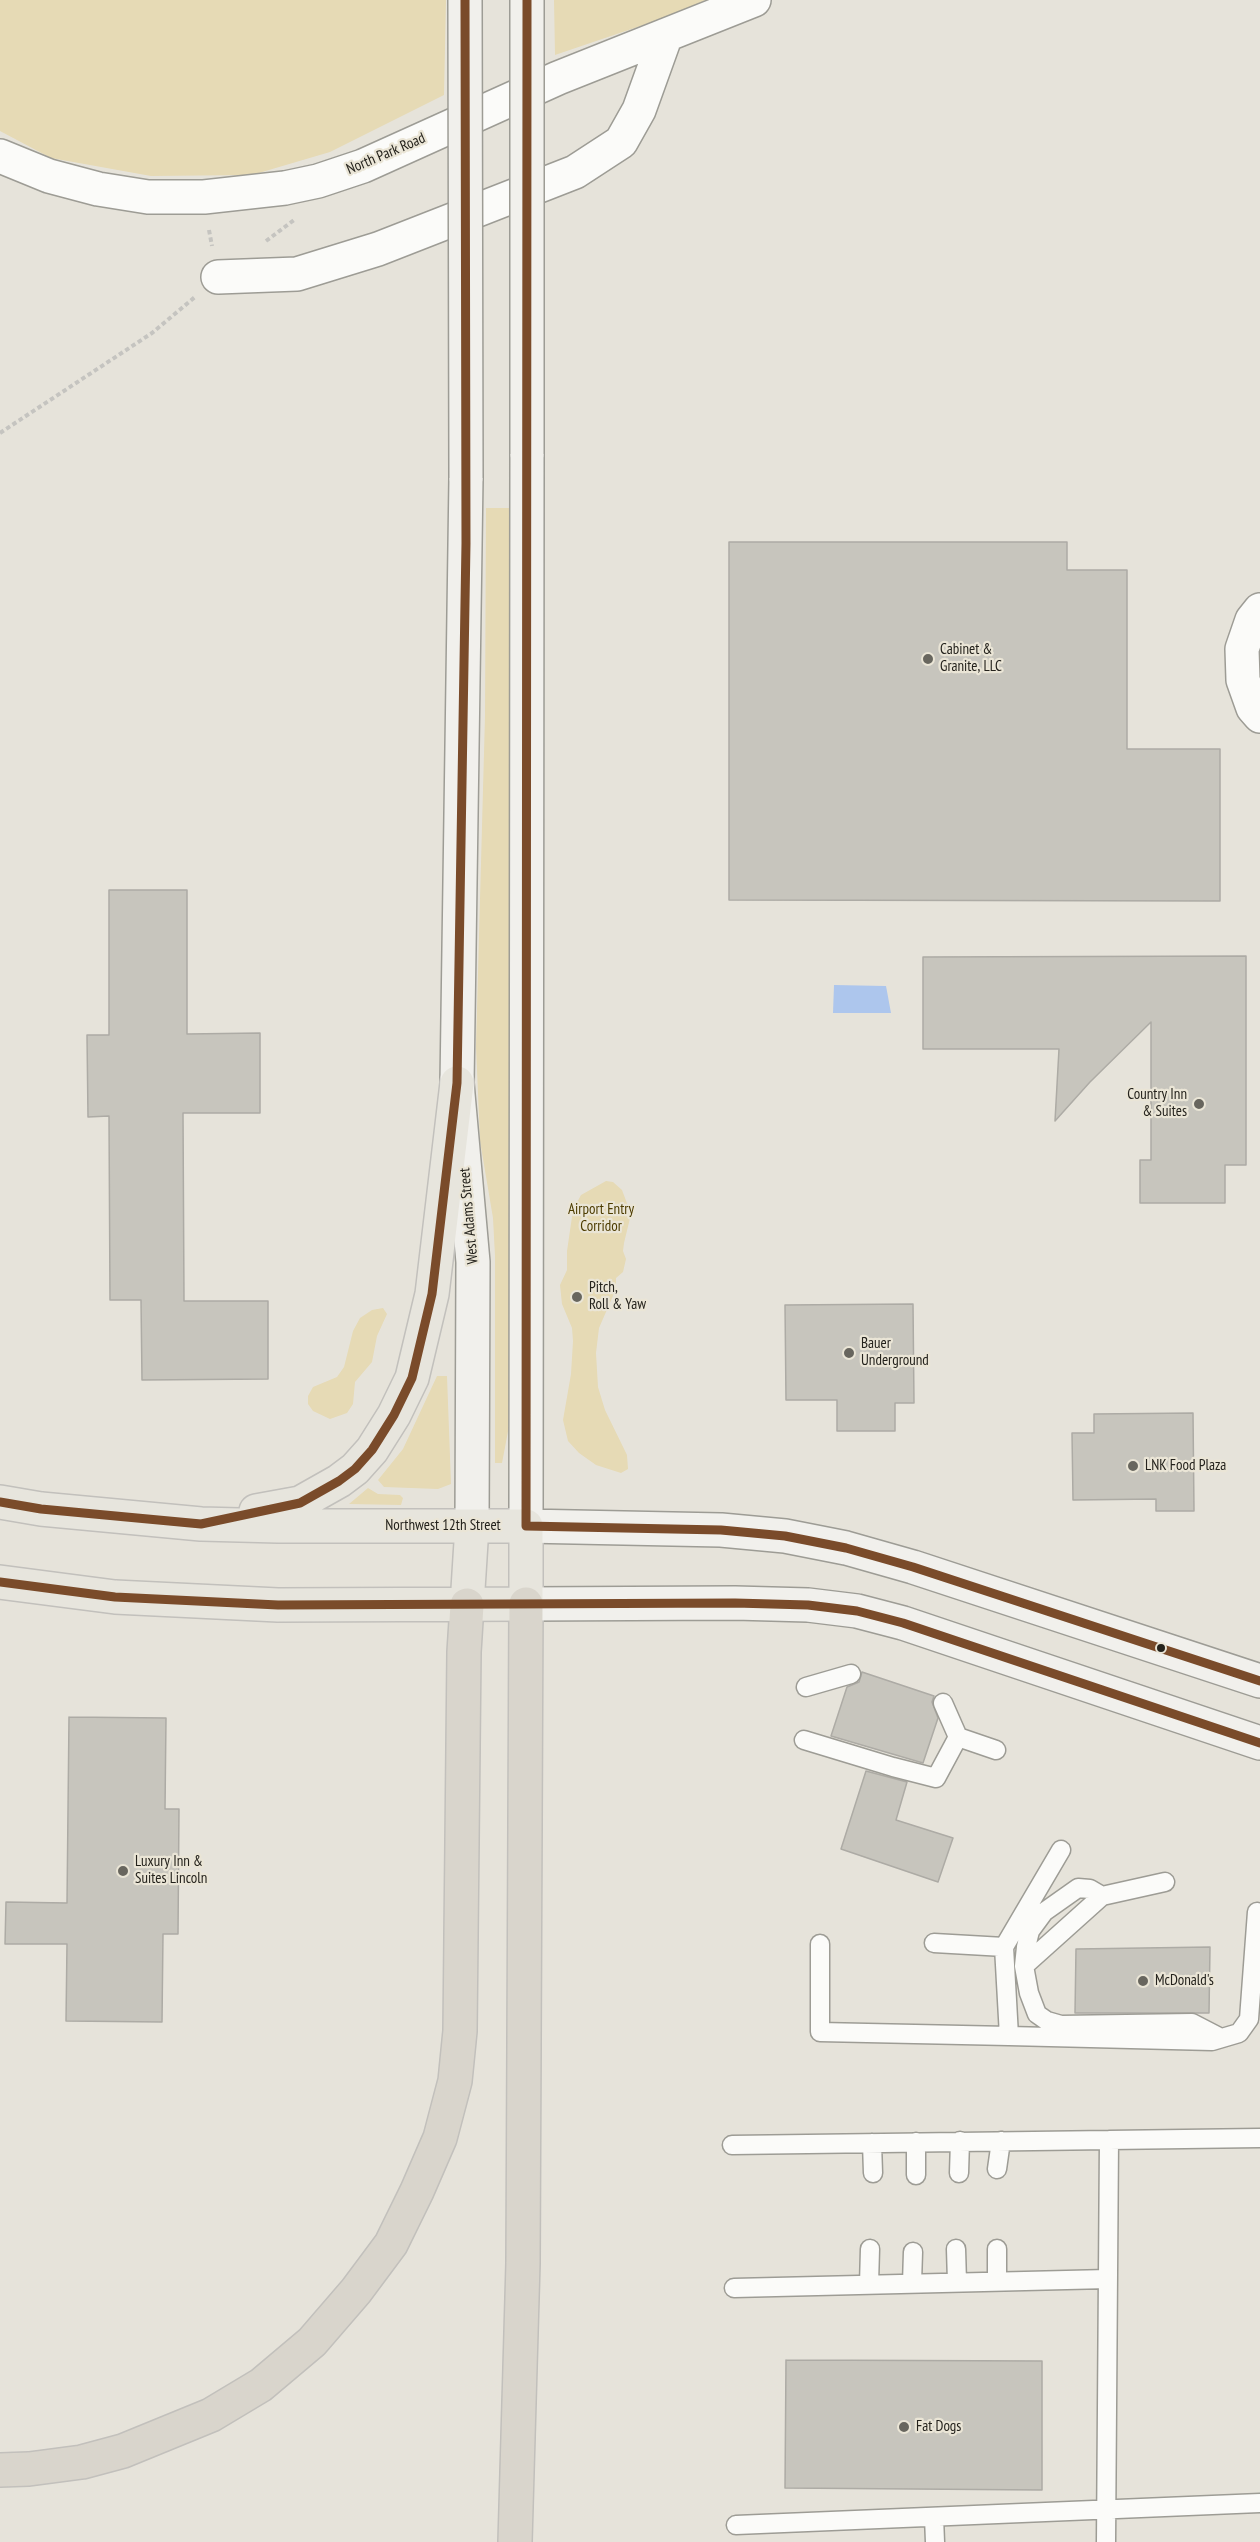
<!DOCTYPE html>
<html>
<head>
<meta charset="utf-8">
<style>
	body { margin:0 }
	canvas { display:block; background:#e6e3da }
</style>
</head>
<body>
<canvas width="1260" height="2542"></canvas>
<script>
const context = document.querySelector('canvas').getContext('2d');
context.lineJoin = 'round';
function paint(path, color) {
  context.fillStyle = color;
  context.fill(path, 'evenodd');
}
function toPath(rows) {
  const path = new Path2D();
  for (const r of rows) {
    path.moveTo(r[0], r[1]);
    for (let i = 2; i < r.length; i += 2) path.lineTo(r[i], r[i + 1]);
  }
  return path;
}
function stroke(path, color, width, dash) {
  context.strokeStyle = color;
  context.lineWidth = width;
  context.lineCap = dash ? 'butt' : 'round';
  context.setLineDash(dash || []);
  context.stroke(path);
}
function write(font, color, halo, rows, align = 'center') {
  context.font = font + ' "PT Sans Narrow",sans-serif';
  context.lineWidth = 4.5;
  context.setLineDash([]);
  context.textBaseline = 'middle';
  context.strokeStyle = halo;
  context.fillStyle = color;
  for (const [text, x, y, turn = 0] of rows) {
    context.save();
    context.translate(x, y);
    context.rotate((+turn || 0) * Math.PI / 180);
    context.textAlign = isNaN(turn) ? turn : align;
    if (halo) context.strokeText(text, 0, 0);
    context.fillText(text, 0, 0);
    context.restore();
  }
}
const green = toPath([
	[0,0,446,0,444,95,330,152,252,175,151,176,51,158,0,131],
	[554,0,706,0,661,19,555,55],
	[486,508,510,508,510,1421,502,1463,495,1463,495,1256,493,1218,480,1141,476,1046,485,716],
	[606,1181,613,1182,622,1190,631,1214,624,1243,623,1251,626,1259,623,1272,616,1278,616,1289,599,1328,596,1353,598,1387,605,1410,627,1455,628,1469,621,1473,596,1465,579,1453,568,1441,563,1420,571,1374,573,1341,572,1328,562,1304,560,1285,567,1270,567,1251,573,1210,581,1195],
	[383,1308,387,1314,377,1336,372,1362,355,1382,353,1404,347,1413,330,1419,313,1411,308,1404,308,1396,313,1387,337,1377,344,1367,353,1331,360,1318,372,1310],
	[437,1376,447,1376,451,1484,438,1489,384,1487,378,1480,403,1449],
	[368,1488,378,1494,400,1495,403,1498,401,1505,349,1504]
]);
const water = toPath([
	[834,985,886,986,891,1013,833,1013]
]);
const building = toPath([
	[729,542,1067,542,1067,570,1127,570,1127,749,1220,749,1220,901,729,900,729,542],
	[109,890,187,890,187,1034,260,1033,260,1113,183,1113,184,1301,268,1301,268,1379,142,1380,141,1300,110,1300,109,1116,88,1117,87,1035,109,1035,109,890],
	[1246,956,1246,1165,1225,1165,1225,1203,1140,1203,1140,1160,1151,1160,1151,1022,1090,1082,1055,1121,1059,1049,923,1049,923,957,1246,956],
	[913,1304,914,1403,895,1403,895,1431,837,1431,837,1400,786,1400,785,1305,913,1304],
	[1193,1413,1194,1511,1156,1511,1156,1499,1073,1500,1072,1433,1094,1433,1094,1414,1193,1413],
	[862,1672,934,1696,932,1702,938,1718,923,1763,831,1736,847,1687,859,1682,862,1672],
	[69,1717,166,1718,165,1809,179,1809,178,1934,163,1934,162,2022,66,2021,67,1944,5,1944,6,1902,67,1903,69,1717],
	[866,1771,907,1782,896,1820,953,1838,938,1882,841,1849,866,1771],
	[1210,1947,1209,2013,1075,2013,1076,1949,1210,1947],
	[786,2360,1042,2361,1042,2490,785,2488,786,2360]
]);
const path = toPath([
	[209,230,212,246],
	[266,241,294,220],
	[0,433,152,333,195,297]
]);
const service = toPath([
	[806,1687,851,1674],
	[943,1703,958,1737],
	[804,1740,893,1767,936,1778,958,1737,996,1750],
	[1061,1850,1004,1947,1009,2036,1212,2041,1239,2033,1249,2019,1257,1912],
	[1165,1882,1102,1896,1090,1889,1078,1888,1044,1912,1030,1931,1026,1947,1024,1966,1029,1993,1037,2014,1047,2021,1061,2025,1192,2023,1221,2038],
	[934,1943,1004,1947],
	[820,1944,820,2032,1009,2036],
	[1024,1966,1102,1896],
	[916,2142,916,2175],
	[872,2143,873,2173],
	[732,2145,1260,2138],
	[997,2169,1001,2141],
	[959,2173,960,2141],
	[956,2249,957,2282],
	[997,2249,997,2281],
	[912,2283,913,2252],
	[869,2284,870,2249],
	[734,2288,1108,2279],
	[934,2517,935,2542],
	[736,2525,1260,2503],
	[1106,2542,1109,2140]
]);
const minor = toPath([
	[0,156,49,176,98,189,148,197,204,197,285,188,318,181,363,166,558,78,754,0],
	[218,277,297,274,378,249,575,172,621,142,639,110,666,35],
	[1260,610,1252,620,1242,649,1243,680,1253,708,1260,716]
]);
const secondary = toPath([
	[527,454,526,1526,721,1530,785,1536,846,1548,913,1567,1260,1681],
	[466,478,457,1083,473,1262,472,1526],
	[526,1604,735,1603,808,1605,857,1611,903,1623,1260,1743]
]);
const primary = toPath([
	[0,1502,41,1509,201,1524,278,1526,526,1526,526,1604,278,1605,115,1597,0,1582],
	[256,1511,300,1503,339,1481,355,1469,372,1450,394,1415,412,1378,432,1294,457,1083],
	[467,1605,472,1526]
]);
const motorway = toPath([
	[0,2470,29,2469,82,2462,123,2451,211,2415,261,2385,312,2342,356,2291,391,2244,417,2191,440,2138,455,2081,460,2031,464,1652,467,1605],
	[515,2542,523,2263,526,1604]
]);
const secondaryBridge = toPath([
	[465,0,466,478],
	[527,454,527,0]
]);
const bus1 = toPath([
	[527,0,526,1526,721,1530,785,1536,846,1548,913,1567,1260,1681],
	[0,1502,41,1509,201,1524,300,1503,339,1481,355,1469,372,1450,394,1415,412,1378,432,1294,457,1083,466,543,465,0],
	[0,1582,115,1597,278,1605,735,1603,808,1605,857,1611,903,1623,1260,1743]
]);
const markers = [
	[928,659,6,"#68665e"],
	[1199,1104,6,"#68665e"],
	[577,1297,6,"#68665e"],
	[849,1353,6,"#68665e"],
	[1133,1466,6,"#68665e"],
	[1161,1648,5,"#24221c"],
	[123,1871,6,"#68665e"],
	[1143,1981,6,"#68665e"],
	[904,2427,6,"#68665e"]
];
const streetNames = [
	["North Park Road",386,154,-23],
	["West Adams Street",469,1216,-95],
	["Northwest 12th Street",443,1526]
];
const poiNames = [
	["Cabinet &",940,650],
	["Granite, LLC",940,667],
	["Country Inn",1187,1095,"right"],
	["& Suites",1187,1112,"right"],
	["Pitch,",589,1288],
	["Roll & Yaw",589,1305],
	["Bauer",861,1344],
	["Underground",861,1361],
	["LNK Food Plaza",1145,1466],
	["Luxury Inn &",135,1862],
	["Suites Lincoln",135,1879],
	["McDonald's",1155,1981],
	["Fat Dogs",916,2427]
];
const parkNames = [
	["Airport Entry",601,1210],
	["Corridor",601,1227]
];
paint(green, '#e6dab5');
paint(water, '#adc6ed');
paint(building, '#c7c5bd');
stroke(building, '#adaba5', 1.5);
stroke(service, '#9d9c95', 21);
stroke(minor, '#9d9c95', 36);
stroke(secondary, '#9d9c95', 36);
stroke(primary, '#c2c0bc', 36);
stroke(motorway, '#c2c0bc', 36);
stroke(path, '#c5c4c0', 4, [4.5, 3]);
stroke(service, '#fbfbf9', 18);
stroke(minor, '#fbfbf9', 33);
stroke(secondary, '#f1f0ec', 33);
stroke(primary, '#e7e5dd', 33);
stroke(motorway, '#d9d5cc', 33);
stroke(secondaryBridge, '#9d9c95', 36, []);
stroke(secondaryBridge, '#f1f0ec', 33);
stroke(bus1, '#7a4b2a', 9);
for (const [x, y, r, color] of markers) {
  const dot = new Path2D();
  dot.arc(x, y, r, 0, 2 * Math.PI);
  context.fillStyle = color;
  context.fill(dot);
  stroke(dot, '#eae5d6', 2);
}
write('15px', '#24221c', '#eae5d6', streetNames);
write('15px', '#24221c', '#eae5d6', poiNames, 'left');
write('15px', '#4d3c00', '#eae5d6', parkNames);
</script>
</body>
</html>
